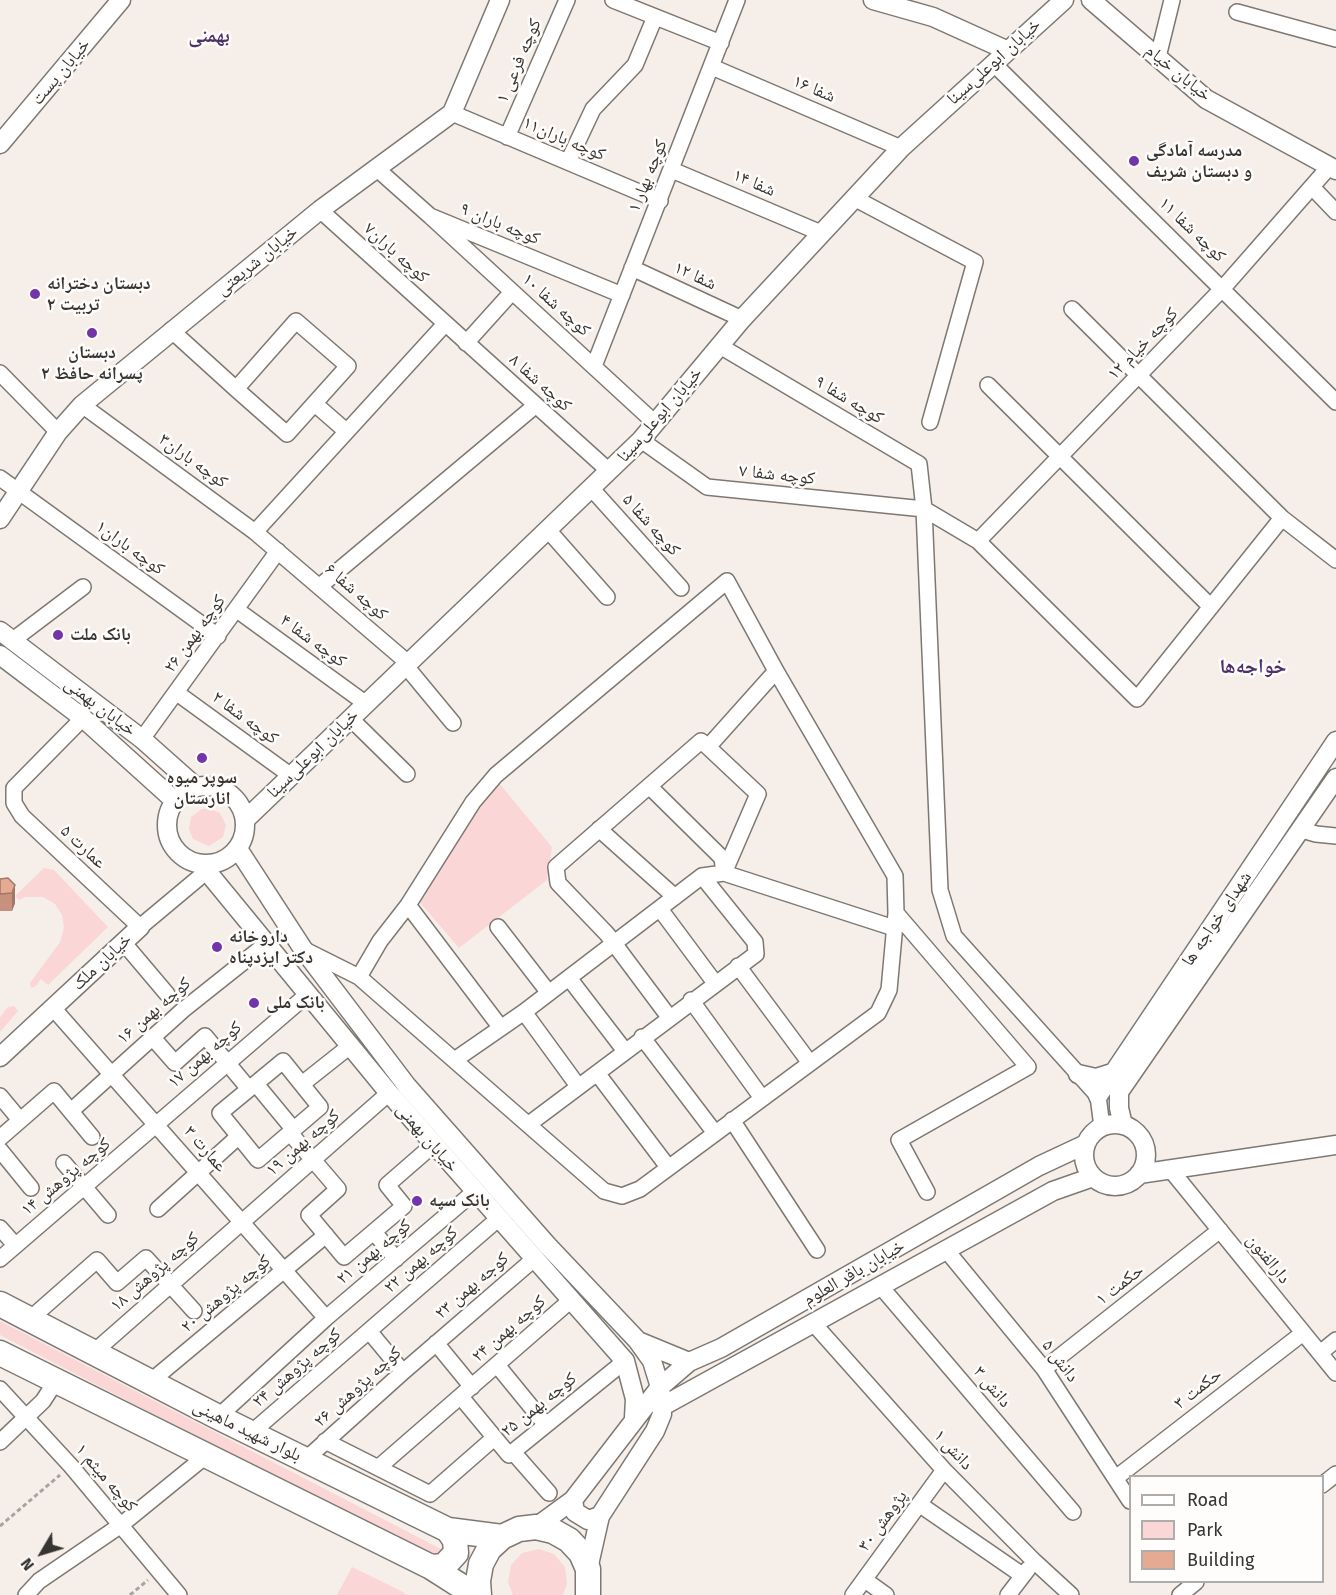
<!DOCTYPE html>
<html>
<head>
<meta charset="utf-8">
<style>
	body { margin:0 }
	#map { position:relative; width:1336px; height:1595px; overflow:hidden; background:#f6efe9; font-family:"Fira Sans",sans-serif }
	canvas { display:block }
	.legend { position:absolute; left:1129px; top:1475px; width:195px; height:108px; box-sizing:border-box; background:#fffdfc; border:2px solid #afadab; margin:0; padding:8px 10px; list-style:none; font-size:18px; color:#373532 }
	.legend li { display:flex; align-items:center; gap:12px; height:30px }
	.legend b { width:30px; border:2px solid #afadab }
	.north { position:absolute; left:12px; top:1523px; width:60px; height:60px; -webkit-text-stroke:4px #fffdfc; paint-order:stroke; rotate:232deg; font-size:16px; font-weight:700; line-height:24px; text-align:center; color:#373532 }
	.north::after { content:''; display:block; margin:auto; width:21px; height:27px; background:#373532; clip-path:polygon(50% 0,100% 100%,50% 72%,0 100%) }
</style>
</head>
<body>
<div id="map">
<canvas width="1336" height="1595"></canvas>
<ul class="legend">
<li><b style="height:8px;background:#fff"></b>Road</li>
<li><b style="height:16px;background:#fad6d6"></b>Park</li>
<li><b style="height:16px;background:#e6aa93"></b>Building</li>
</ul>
<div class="north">N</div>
</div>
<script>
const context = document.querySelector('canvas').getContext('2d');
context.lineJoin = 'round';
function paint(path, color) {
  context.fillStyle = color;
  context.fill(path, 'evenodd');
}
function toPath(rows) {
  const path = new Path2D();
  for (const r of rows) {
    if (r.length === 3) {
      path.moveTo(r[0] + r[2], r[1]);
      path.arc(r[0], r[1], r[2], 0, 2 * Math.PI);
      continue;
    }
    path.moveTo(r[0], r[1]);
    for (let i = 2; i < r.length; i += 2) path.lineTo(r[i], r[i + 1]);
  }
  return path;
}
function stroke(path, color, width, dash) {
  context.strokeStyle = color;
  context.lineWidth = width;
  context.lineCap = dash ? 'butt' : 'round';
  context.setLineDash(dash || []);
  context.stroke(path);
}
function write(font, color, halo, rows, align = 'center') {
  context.font = font + ' "Fira Sans","Noto Naskh Arabic",sans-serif';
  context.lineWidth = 5;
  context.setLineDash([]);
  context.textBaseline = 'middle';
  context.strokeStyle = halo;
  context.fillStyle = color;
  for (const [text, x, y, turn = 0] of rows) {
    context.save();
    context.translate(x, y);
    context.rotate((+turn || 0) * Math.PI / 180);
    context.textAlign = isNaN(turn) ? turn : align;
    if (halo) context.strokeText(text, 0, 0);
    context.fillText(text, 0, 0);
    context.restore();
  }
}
const green = toPath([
	[499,783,552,847,547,880,459,948,417,899,481,805],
	[208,808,220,813,226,825,223,837,209,846,193,839,189,829,191,817,202,809],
	[44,868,54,870,108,927,48,985,41,979,36,986,31,988,30,983,60,942,64,928,62,915,55,904,43,897,25,897,19,900,15,896],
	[14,1006,18,1011,0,1032,0,1017,8,1007],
	[0,1321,441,1549,442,1553,434,1559,0,1335],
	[539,1549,554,1554,565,1567,567,1584,564,1592,562,1595,513,1595,508,1582,511,1565,522,1553],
	[352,1567,397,1589,408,1595,337,1595]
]);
const path = toPath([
	[0,1526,60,1475],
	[130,1595,148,1580]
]);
const minor = toPath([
	[613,0,721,43],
	[1237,12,1336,39],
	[1158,57,1172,0],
	[993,63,1336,402],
	[712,67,901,148],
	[452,113,660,201],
	[507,137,567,0],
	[568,162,593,109,635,65,655,17],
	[376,168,430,216,622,295],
	[672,170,821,233],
	[1312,187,1336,212],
	[854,198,975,262,930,422],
	[320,210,609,471],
	[430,216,655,423],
	[632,268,742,319],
	[1072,309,1282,518,1336,560],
	[171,330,236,389,287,434,348,366,296,321,236,389],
	[466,343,512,292],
	[720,346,919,464,924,509,940,890,954,936,1098,1096,1102,1127],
	[594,366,737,0],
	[0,373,58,432],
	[988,385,1211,607],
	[315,404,346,431],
	[82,405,255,532,407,662],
	[641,440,707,487,924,509,978,541,1137,699,1282,518],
	[0,478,218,636],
	[591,488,681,588],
	[548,530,607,597],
	[255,532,445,324],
	[978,541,1223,288,1329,167],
	[320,586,536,405],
	[237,610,365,703],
	[13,640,83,587],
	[405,665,453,723],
	[177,693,290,775],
	[83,718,14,788,14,803,22,816,140,927,207,871],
	[350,718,407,774],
	[142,739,278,551],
	[708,747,758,794,724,873],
	[649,786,722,858,724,873],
	[599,829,675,897],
	[1302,830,1316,834,1336,836],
	[408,905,501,1028],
	[660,909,715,983],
	[896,913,1028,1067,899,1140,927,1192],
	[498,927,549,993],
	[123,942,167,994],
	[303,949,359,977,604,1191,622,1196,640,1189,878,1013,889,990,896,913,895,876,776,671,727,581,496,775,473,802,408,905,380,941,359,977],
	[738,966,810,1063],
	[569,978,625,1051],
	[691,1000,762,1098],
	[53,1008,326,1318],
	[524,1012,578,1086],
	[669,1017,607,934,558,883,556,867,701,741,708,747,776,671],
	[642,1037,715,1133],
	[153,1038,175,1063,205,1036,249,1089],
	[456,1059,524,1012,702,876,724,873,894,928],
	[283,1061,320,1107,258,1160,220,1113,283,1061],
	[597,1073,668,1167],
	[256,1084,294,1130],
	[302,1084,350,1046],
	[0,1096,20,1120],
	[71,1111,183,1010,266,944],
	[732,1120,817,1250],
	[529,1124,756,954,755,942,702,876],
	[290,1133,338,1189,309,1215,344,1257,404,1206,387,1185,433,1145],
	[0,1138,54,1091,92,1137],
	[0,1150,31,1188],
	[64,1163,108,1215],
	[1170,1169,1336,1373],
	[158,1209,239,1136],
	[0,1228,15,1245],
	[374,1232,396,1259],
	[947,1251,1044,1369,1130,1501],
	[0,1259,308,994],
	[882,1288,1073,1512],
	[30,1319,97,1260,117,1283,146,1258,194,1311],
	[814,1324,944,1470,1034,1561,1071,1595],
	[369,1331,403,1372],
	[436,1343,472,1387],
	[94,1352,389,1093],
	[1320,1353,1336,1340],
	[497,1365,546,1425],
	[1044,1369,1220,1230],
	[150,1382,326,1235],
	[0,1389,71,1466,179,1595],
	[461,1397,509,1455,625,1361],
	[218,1417,326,1318,474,1192],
	[251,1433,498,1219],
	[325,1441,430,1494,494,1438],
	[0,1442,43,1401,56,1381],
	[513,1452,549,1493],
	[305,1460,403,1372,534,1259],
	[379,1467,571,1300],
	[1117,1477,1303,1333],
	[1322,1485,1336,1474],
	[919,1504,1022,1575],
	[865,1580,886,1595],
	[26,1595,39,1581,121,1525,207,1455],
	[853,1595,944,1470],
	[1008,1595,1028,1569],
	[1180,1595,1196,1582]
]);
const tertiary = toPath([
	[873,0,933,17,1006,50],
	[1091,0,1206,99,1336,170],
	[0,144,121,0],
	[0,519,58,432,82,405,320,210,452,113,500,0],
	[0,631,142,739,196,787],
	[0,655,83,718,175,801],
	[206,825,39],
	[245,820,641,440,742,319,901,148,1064,0],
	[238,849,303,949,407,1086,548,1246,637,1340,652,1361,660,1387,662,1414,655,1431,600,1516,588,1569],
	[201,864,389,1093,625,1361,635,1399,634,1417],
	[0,1057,140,927],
	[1078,1074,1096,1078,1115,1072],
	[1098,1096,1336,741],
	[1115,1155,31],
	[1123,1125,1119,1108,1119,1092,1336,778],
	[1139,1174,1336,1145],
	[638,1341,689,1362],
	[661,1407,1053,1191,1093,1177],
	[573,1500,575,1512,588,1520,600,1516],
	[536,1527,573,1500,660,1387,689,1362,721,1348,1039,1166,1086,1144]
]);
const primary = toPath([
	[0,1304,218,1417,448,1530,502,1537],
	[0,1353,431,1567,475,1595],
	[431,1567,444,1566,456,1553,455,1540,448,1530],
	[479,1595,478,1581,481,1564,489,1549,502,1537,519,1529,536,1527,553,1531,569,1540,581,1553,588,1569,588,1595]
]);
const wall = toPath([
	[8,878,15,903,12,911,0,911,0,879]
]);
const shadedWall = toPath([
	[15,885,15,903,12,911,12,893]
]);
const building = toPath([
	[8,878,15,885,12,893,0,894,0,879,8,878]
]);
const markers = [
	[1134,161,6,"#7334aa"],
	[35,294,6,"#7334aa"],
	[92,333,6,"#7334aa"],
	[58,635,6,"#7334aa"],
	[202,758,6,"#7334aa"],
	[217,947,6,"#7334aa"],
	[254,1003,6,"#7334aa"],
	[417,1201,6,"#7334aa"]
];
const streetNames = [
	["کوچه فرعی ۱",519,61,-67],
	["خیابان ابوعلی‌سینا",994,62,-42],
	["خیابان پست",61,72,-50],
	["خیابان خیام",1178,73,39],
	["شفا ۱۶",814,89,23],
	["کوچه باران۱۱",564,139,23],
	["کوچه بهار ۱",648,176,-68],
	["شفا ۱۴",754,183,23],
	["کوچه باران ۹",500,224,22],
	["کوچه شفا ۱۱",1192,230,44],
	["کوچه باران۷",396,253,42],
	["خیابان شریعتی",257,261,-39],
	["شفا ۱۲",695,276,25],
	["کوچه شفا ۱۰",556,305,42],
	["کوچه خیام ۱۲",1143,344,-46],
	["کوچه شفا ۸",540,383,42],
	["کوچه شفا ۹",849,400,31],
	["خیابان ابوعلی‌سینا",660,415,-49],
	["کوچه باران۳",193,461,36],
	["کوچه شفا ۷",777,475,6],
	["کوچه شفا ۵",651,525,48],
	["کوچه باران۱",130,548,36],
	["کوچه شفا ۶",356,592,41],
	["کوچه بهمن ۲۶",195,634,-54],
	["کوچه شفا ۴",313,641,36],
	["خیابان بهمنی",100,707,37],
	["کوچه شفا ۲",245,718,36],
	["خیابان ابوعلی‌سینا",313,754,-44],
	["عمارت ۵",83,847,43],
	["شهدای خواجه ها",1217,919,-56],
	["خیابان ملک",102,962,-43],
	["کوچه بهمن ۱۶",154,1011,-41],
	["کوچه بهمن ۱۷",205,1055,-41],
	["خیابان بهمنی",427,1138,49],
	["کوچه بهمن ۱۹",303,1143,-41],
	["عمارت ۳",205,1149,49],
	["کوچه پژوهش ۱۴",66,1177,-40],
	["کوچه بهمن ۲۱",374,1252,-40],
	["دارالفنون",1268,1259,51],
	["کوچه بهمن ۲۲",421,1260,-41],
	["کوچه پژوهش ۱۸",155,1272,-41],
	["خیابان باقر العلوم",854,1273,-30],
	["حکمت ۱",1120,1285,-38],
	["کوجه بهمن ۲۳",472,1286,-41],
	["کوچه پژوهش ۲۰",226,1294,-40],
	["کوچه بهمن ۲۴",509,1329,-41],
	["دانش ۵",1060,1361,53],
	["کوچه پژوهش ۲۴",297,1368,-41],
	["کوچه پژوهش ۲۶",358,1387,-42],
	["دانش ۳",992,1387,50],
	["حکمت ۳",1198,1389,-38],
	["کوچه بهمن ۲۵",539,1405,-39],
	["بلوار شهید ماهینی",247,1431,26],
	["دانش ۱",953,1450,47],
	["کوچه میثم ۱",106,1478,49],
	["پژوهش ۳۰",883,1521,-54]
];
const poiNames = [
	["مدرسه آمادگی",1146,151],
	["و دبستان شریف",1146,172],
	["دبستان دخترانه",47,284],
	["تربیت ۲",47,305],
	["دبستان",92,353,"center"],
	["پسرانه حافظ ۲",92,374,"center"],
	["بانک ملت",70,635],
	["سوپر میوه",202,778,"center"],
	["انارستان",202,799,"center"],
	["داروخانه",229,937],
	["دکتر ایزدپناه",229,958],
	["بانک ملی",266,1003],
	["بانک سپه",429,1201]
];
const neighbourhoodNames = [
	["بهمنی",209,36],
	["خواجه‌ها",1253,667]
];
paint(green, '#fad6d6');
stroke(minor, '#7e7872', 18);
stroke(tertiary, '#7e7872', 21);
stroke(primary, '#7e7872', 27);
stroke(path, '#a8a49f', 3, [4.5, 3]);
stroke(minor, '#fff', 15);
stroke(tertiary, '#fff', 18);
stroke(primary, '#fff', 24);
paint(wall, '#c6927e');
paint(shadedWall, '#a17767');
paint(building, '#e6aa93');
stroke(building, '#a17767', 1.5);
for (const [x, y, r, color] of markers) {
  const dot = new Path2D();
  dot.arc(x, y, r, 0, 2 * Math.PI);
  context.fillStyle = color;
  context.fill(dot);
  stroke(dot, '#fffdfc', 2);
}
write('18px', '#373532', '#fffdfc', streetNames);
write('bold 18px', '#373532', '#fffdfc', poiNames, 'left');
write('bold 20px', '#4d316b', '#fffdfc', neighbourhoodNames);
</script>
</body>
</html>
